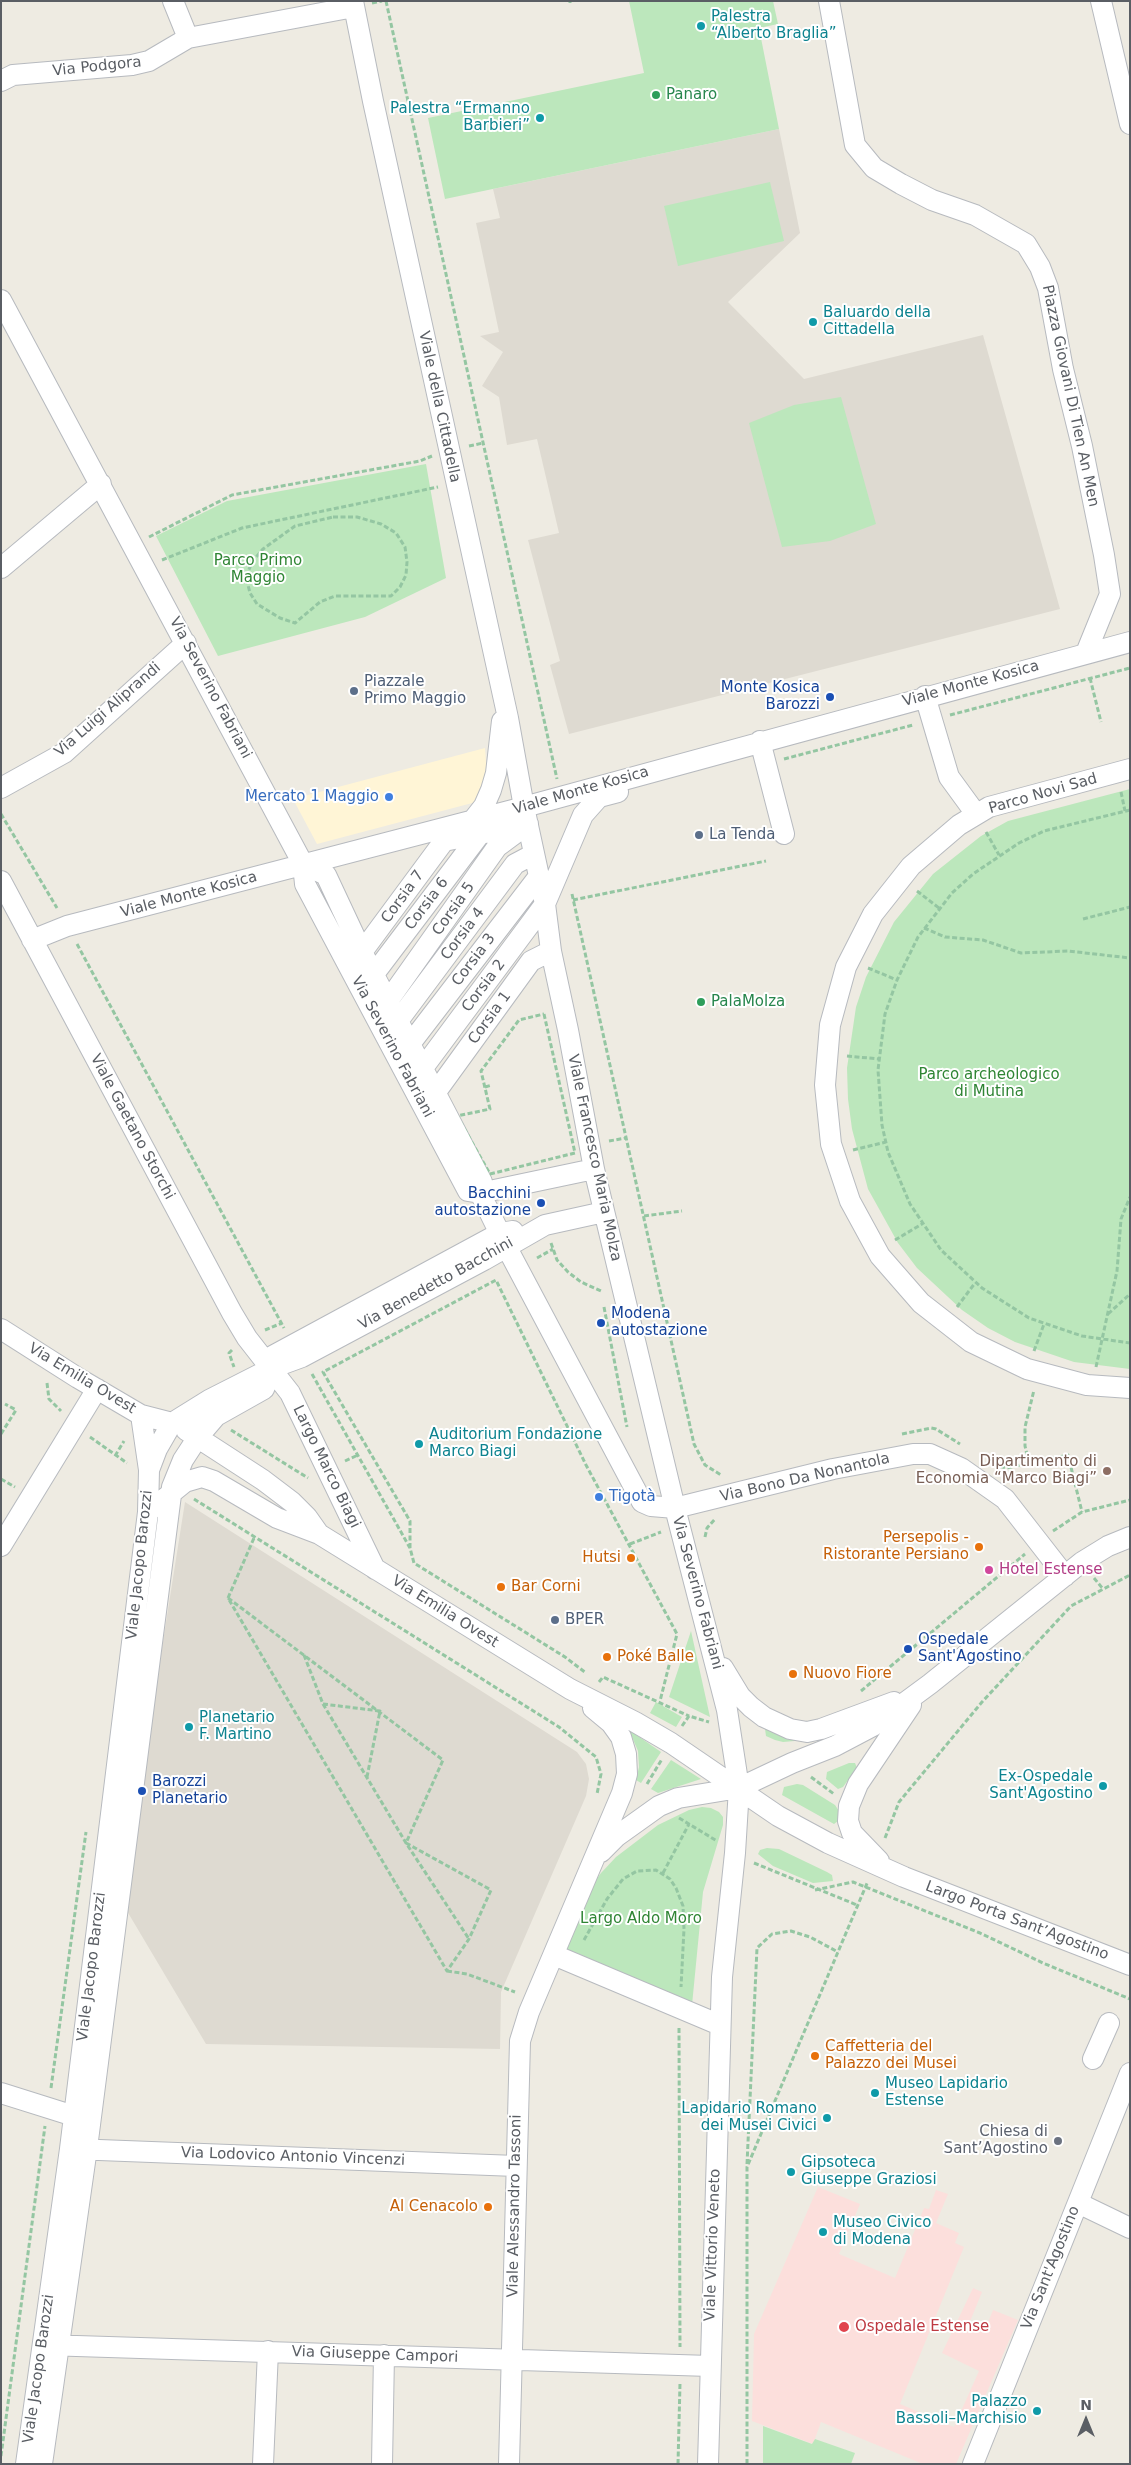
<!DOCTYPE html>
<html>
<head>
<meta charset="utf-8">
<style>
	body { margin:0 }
	#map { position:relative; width:1131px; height:2465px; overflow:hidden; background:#eeebe2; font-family:"DejaVu Sans",sans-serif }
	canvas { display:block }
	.frame { position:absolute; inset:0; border:2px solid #5a5e64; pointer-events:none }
	.north { position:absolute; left:1061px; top:2395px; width:50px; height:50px; -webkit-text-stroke:4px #fff; paint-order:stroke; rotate:0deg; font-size:14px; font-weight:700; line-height:20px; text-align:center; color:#5a5e64 }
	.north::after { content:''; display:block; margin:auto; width:18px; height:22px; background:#5a5e64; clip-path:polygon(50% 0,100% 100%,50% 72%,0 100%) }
</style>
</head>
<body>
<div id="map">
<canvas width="1131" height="2465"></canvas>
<div class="frame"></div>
<div class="north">N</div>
</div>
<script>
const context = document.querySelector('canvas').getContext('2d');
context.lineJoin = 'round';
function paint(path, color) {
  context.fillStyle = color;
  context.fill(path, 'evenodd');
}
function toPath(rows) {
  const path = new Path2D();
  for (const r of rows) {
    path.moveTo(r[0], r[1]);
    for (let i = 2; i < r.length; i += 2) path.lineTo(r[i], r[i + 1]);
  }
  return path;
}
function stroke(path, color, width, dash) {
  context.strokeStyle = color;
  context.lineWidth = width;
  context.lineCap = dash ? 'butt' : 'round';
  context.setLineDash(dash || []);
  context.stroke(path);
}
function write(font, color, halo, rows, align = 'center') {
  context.font = font + ' "DejaVu Sans",sans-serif';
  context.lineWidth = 4;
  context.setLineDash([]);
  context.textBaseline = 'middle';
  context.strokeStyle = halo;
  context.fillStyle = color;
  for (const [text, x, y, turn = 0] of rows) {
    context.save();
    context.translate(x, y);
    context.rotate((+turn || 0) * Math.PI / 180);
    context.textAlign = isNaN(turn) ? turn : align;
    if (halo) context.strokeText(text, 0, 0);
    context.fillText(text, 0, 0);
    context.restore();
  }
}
const commercial = toPath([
	[485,748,487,777,476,802,317,844,293,799]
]);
const education = toPath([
	[779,129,800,233,728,302,804,379,983,335,1060,609,569,734,550,665,560,661,528,540,559,533,537,439,507,445,499,397,482,386,503,352,480,336,499,332,476,223,500,218,493,189],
	[185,1502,577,1752,586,1764,589,1779,586,1796,501,1992,500,2049,206,2044,124,1906,131,1844]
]);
const medical = toPath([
	[818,2187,860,2204,839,2254,895,2278,924,2208,929,2209,936,2190,948,2194,936,2223,959,2233,955,2243,964,2247,900,2404,954,2427,979,2371,942,2353,973,2288,982,2292,969,2324,985,2330,993,2310,1018,2320,956,2464,923,2464,821,2422,813,2444,752,2421,754,2334]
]);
const green = toPath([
	[629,1,773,1,778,24,759,28,779,129,445,199,428,118,644,73],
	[770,182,784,241,678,266,664,206],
	[841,397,876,524,830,541,782,547,749,423,794,405],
	[426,464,446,578,365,617,218,656,156,536,227,501],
	[1130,789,1130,1369,1074,1362,1015,1342,988,1328,962,1310,917,1268,898,1243,868,1189,852,1129,848,1099,847,1068,856,1007,866,977,894,922,933,874,981,836,1008,821],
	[691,1631,710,1717,669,1697],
	[656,1702,682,1717,676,1727,650,1713],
	[625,1727,661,1752,641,1783,636,1780,639,1767,638,1751,632,1737,624,1730],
	[765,1729,768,1729,806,1740,783,1742,775,1740,766,1736],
	[671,1760,701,1779,658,1793,651,1789],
	[849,1763,855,1763,857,1768,843,1787,838,1789,826,1779,827,1772],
	[797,1784,803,1785,835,1805,839,1811,838,1821,834,1824,782,1795,784,1787],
	[702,1807,711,1808,719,1812,723,1817,723,1825,703,1892,692,2005,560,1950,586,1893,601,1873,616,1857,658,1825,689,1810],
	[767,1848,779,1849,827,1872,832,1875,833,1881,813,1883,773,1866,758,1854,760,1850],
	[763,2426,812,2444,815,2439,855,2453,851,2464,763,2464]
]);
const path = toPath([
	[386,1,557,779],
	[570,1,570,3],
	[372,3,382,1],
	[469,446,483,443],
	[333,517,357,517,381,524,396,533,405,547,407,562,406,575,400,587,391,596,335,596,320,602,295,623,280,618,257,604,250,593,246,577,252,562,263,549,295,526,333,517],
	[149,537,232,495,420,461,432,456],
	[162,560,242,528,438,487],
	[1090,678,1101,722],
	[950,715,1130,668],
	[784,759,913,725],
	[1121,792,1125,811],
	[1130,810,1044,831,1019,843,973,874,952,893,918,937,897,980,885,1014,878,1070,882,1125,888,1152,910,1204,941,1250,982,1288,1029,1318,1082,1336,1130,1343],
	[1,814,57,908],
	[986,832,999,855],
	[917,891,939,908],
	[572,894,694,1444,705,1465,721,1475],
	[573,900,766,861],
	[1083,919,1130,907],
	[924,928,945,937,983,940,1021,953,1068,951,1130,958],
	[77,944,284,1328],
	[868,968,897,980],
	[544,1014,575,1153,490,1174,457,1116,490,1109,481,1071,519,1020,544,1014],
	[847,1056,879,1059],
	[485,1087,492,1085],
	[609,1141,626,1138],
	[853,1150,886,1142],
	[644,1216,682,1211],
	[895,1240,922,1224],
	[551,1243,557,1260,568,1272,581,1282,601,1291],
	[537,1258,553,1249],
	[604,1307,627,1427],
	[957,1307,975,1283],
	[1108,1314,1130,1294],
	[265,1330,282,1323],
	[232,1350,229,1353,234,1367],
	[1034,1351,1044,1324],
	[1096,1367,1117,1271,1121,1219,1130,1197],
	[312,1374,410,1548,414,1563,565,1657,586,1673],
	[47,1383,49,1399,61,1411],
	[231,1430,308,1478],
	[1,1434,16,1410,5,1404],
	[902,1434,931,1428,936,1429,960,1444],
	[90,1437,127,1463],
	[115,1456,124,1441],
	[345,1461,358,1455],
	[1029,1463,1025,1446,1025,1427,1034,1390],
	[993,1464,1006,1468,1068,1455,1082,1512],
	[1,1479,15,1487],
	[194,1499,559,1727,596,1757,601,1774,597,1794],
	[1053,1531,1082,1512,1130,1500],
	[705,1537,707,1528,715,1519],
	[630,1544,661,1532],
	[410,1548,410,1521,323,1372,496,1280,586,1465,677,1634,660,1701],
	[1094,1578,1103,1589],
	[228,1598,443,1760,406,1843,491,1890,469,1939,447,1971,228,1598],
	[228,1598,254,1538],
	[304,1655,323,1704,380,1711,367,1777],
	[599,1682,603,1677,689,1716],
	[861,1691,1025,1554],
	[323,1704,406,1843,469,1939],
	[682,1726,689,1716,709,1722],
	[811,1777,834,1794],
	[647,1784,662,1759],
	[679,1818,717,1841],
	[885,1838,899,1802,982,1702,1071,1606,1130,1575],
	[754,1863,857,1905],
	[663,1873,689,1824],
	[815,1890,853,1882,980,1933,1043,1963,1130,1999],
	[584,1940,607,1899,623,1879,637,1871,656,1870,670,1879,676,1888,683,1906,684,1929,681,1987],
	[447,1971,467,1974,515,1992],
	[679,2028,680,2347],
	[51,2088,86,1832],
	[747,2164,757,1948,772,1934,791,1931,810,1937,838,1952],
	[1,2456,45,2126],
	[678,2464,680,2383],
	[747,2464,747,2167,868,1881]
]);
const minor = toPath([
	[173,1,188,38,354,7],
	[353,1,373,101,508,718,524,807,545,904,551,951,568,1030,594,1169,675,1508,727,1710,739,1788,735,1853,722,1977,708,2464],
	[829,1,855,145,874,168,901,184,932,200,975,215,1026,244,1040,267,1048,288,1063,369,1082,446,1104,555,1110,594,1086,653],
	[1101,1,1130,124],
	[1,81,13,75,132,65,149,61,188,38],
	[1,300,303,864,305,884,468,1191,480,1193,594,1169],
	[1,568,101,484],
	[925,696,949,777,976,814],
	[760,741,784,834],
	[1130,769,989,807,959,825,911,866,873,914,846,967,830,1025,825,1085,831,1144,850,1201,880,1256,921,1303,971,1342,1027,1369,1087,1385,1130,1388],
	[1,788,64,753,186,643],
	[473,820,484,806,491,790,496,773,502,721],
	[303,864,326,875,362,952,482,1182,480,1193],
	[1,881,232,1313,247,1338,290,1393,375,1569],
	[32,940,67,926,513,810,1130,642],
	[362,952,444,841,521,826],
	[374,974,480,834],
	[388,1001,497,847,528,824],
	[398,1021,515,864,534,854],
	[410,1044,539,876],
	[423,1068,545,904,583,815,599,797,618,792],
	[436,1092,531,961,551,951],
	[480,1193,506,1246,642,1502,651,1506,675,1508,833,1469,913,1454,930,1454,961,1468,1005,1499,1065,1576],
	[1,1329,78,1378,141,1415,172,1423,216,1416,264,1389,272,1368],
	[265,1360,500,1233,513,1231],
	[186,1430,263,1480,292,1502,307,1517,319,1534],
	[149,1470,157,1449,172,1423,209,1400,272,1368,302,1357,484,1260,545,1225,604,1212],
	[148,1512,185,1482,202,1477,214,1481,277,1518,319,1534,570,1689,635,1722,671,1743,778,1816,828,1843,904,1877,1130,1965],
	[1,1546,97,1389],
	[723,1668,740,1696,751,1707,764,1717,790,1729,807,1732,821,1729,894,1702],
	[601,1852,617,1836,659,1806,678,1798,739,1788,792,1763,835,1746,873,1726,930,1684,1082,1562,1108,1546,1130,1537],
	[879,1861,852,1833,848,1821,849,1806,858,1784,911,1705],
	[554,1955,720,2025],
	[1093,2059,1109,2023],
	[1,2093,74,2116],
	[73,2149,516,2166],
	[1078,2203,1130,2228],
	[45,2345,710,2366],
	[26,2464,70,2149,148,1512,149,1470,141,1415],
	[42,2464,87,2148,172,1487,183,1460,198,1437,216,1416],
	[263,2464,268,2351],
	[382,2464,384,2355],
	[509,2464,520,2041,529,2012,622,1793,627,1774,626,1754,621,1737,611,1723,593,1708],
	[973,2464,1130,2073]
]);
const markers = [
	[701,26,5,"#0f9aa8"],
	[656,95,5,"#2e9e5b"],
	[540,118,5,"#0f9aa8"],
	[813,322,5,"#0f9aa8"],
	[354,691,5,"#5c6f8a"],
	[830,697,5,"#1a4fb4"],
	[389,797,5,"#3f7fe0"],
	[699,835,5,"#5c6f8a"],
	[701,1002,5,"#2e9e5b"],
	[541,1203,5,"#1a4fb4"],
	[601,1323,5,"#1a4fb4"],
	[419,1444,5,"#0f9aa8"],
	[1107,1471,5,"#8d6e63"],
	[599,1497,5,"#3f7fe0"],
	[979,1547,5,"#e8710a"],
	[631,1558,5,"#e8710a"],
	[989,1570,5,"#d1479c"],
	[501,1587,5,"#e8710a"],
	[555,1620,5,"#5c6f8a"],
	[908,1649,5,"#1a4fb4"],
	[607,1657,5,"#e8710a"],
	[793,1674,5,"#e8710a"],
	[189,1727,5,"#0f9aa8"],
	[1103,1786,5,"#0f9aa8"],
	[142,1791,5,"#1a4fb4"],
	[815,2056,5,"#e8710a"],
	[875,2093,5,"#0f9aa8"],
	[827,2118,5,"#0f9aa8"],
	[1058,2141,5,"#6b7280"],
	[791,2172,5,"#0f9aa8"],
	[488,2207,5,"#e8710a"],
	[823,2232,5,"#0f9aa8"],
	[844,2327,6,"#e0444e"],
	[1037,2411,5,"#0f9aa8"]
];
const cultureNames = [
	["Palestra",711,17],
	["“Alberto Braglia”",711,34],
	["Palestra “Ermanno",530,109,"right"],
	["Barbieri”",530,126,"right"],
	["Baluardo della",823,313],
	["Cittadella",823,330],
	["Auditorium Fondazione",429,1435],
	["Marco Biagi",429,1452],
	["Planetario",199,1718],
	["F. Martino",199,1735],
	["Ex-Ospedale",1093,1777,"right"],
	["Sant'Agostino",1093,1794,"right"],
	["Museo Lapidario",885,2084],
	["Estense",885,2101],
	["Lapidario Romano",817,2109,"right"],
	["dei Musei Civici",817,2126,"right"],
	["Gipsoteca",801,2163],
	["Giuseppe Graziosi",801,2180],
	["Museo Civico",833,2223],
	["di Modena",833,2240],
	["Palazzo",1027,2402,"right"],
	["Bassoli–Marchisio",1027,2419,"right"]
];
const streetNames = [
	["Via Podgora",97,67,-6],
	["Piazza Giovani Di Tien An Men",1070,396,78],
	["Viale della Cittadella",439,407,78],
	["Viale Monte Kosica",971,684,-15],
	["Via Severino Fabriani",210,688,62],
	["Via Luigi Aliprandi",108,710,-41],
	["Viale Monte Kosica",581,791,-16],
	["Parco Novi Sad",1043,794,-16],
	["Viale Monte Kosica",189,895,-15],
	["Corsia 7",403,897,-54],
	["Corsia 6",427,904,-53],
	["Corsia 5",454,909,-55],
	["Corsia 4",463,934,-53],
	["Corsia 3",474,960,-53],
	["Corsia 2",484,986,-53],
	["Corsia 1",490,1018,-54],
	["Via Severino Fabriani",392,1047,62],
	["Viale Gaetano Storchi",132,1127,62],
	["Viale Francesco Maria Molza",594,1158,78],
	["Via Benedetto Bacchini",436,1284,-29],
	["Via Emilia Ovest",82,1379,31],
	["Largo Marco Biagi",326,1467,64],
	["Via Bono Da Nonantola",805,1478,-13],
	["Viale Jacopo Barozzi",140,1565,-84],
	["Via Severino Fabriani",697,1593,75],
	["Via Emilia Ovest",445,1612,32],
	["Largo Porta Sant’Agostino",1017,1921,21],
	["Viale Jacopo Barozzi",92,1967,-83],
	["Via Lodovico Antonio Vincenzi",293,2157,2],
	["Viale Alessandro Tassoni",515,2206,-89],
	["Viale Vittorio Veneto",713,2245,-88],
	["Via Sant'Agostino",1051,2268,-68],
	["Via Giuseppe Campori",375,2355,2],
	["Viale Jacopo Barozzi",39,2369,-82]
];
const leisureNames = [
	["Panaro",666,95],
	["PalaMolza",711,1002]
];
const parkNames = [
	["Parco Primo",258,561],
	["Maggio",258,578],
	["Parco archeologico",989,1075],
	["di Mutina",989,1092],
	["Largo Aldo Moro",641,1919]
];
const serviceNames = [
	["Piazzale",364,682],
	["Primo Maggio",364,699],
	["La Tenda",709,835],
	["BPER",565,1620]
];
const transitNames = [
	["Monte Kosica",820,688,"right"],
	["Barozzi",820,705,"right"],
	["Bacchini",531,1194,"right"],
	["autostazione",531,1211,"right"],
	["Modena",611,1314],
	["autostazione",611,1331],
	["Ospedale",918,1640],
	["Sant'Agostino",918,1657],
	["Barozzi",152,1782],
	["Planetario",152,1799]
];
const shopNames = [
	["Mercato 1 Maggio",379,797],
	["Tigotà",609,1497,"left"]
];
const educationNames = [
	["Dipartimento di",1097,1462],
	["Economia “Marco Biagi”",1097,1479]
];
const foodNames = [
	["Persepolis -",969,1538,"right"],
	["Ristorante Persiano",969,1555,"right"],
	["Hutsi",621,1558,"right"],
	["Bar Corni",511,1587],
	["Poké Balle",617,1657],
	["Nuovo Fiore",803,1674],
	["Caffetteria del",825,2047],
	["Palazzo dei Musei",825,2064],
	["Al Cenacolo",478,2207,"right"]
];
const hotelNames = [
	["Hotel Estense",999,1570]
];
const worshipNames = [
	["Chiesa di",1048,2132],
	["Sant’Agostino",1048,2149]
];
const healthNames = [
	["Ospedale Estense",855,2327]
];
paint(commercial, '#fff5d6');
paint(education, '#dedad1');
paint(medical, '#fcdfdc');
paint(green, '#bce7bc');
stroke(minor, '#b7babf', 22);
stroke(path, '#94c6a2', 3, [5, 2.5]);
stroke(minor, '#fff', 20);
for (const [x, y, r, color] of markers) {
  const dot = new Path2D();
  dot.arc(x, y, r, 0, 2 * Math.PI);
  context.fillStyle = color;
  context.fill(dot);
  stroke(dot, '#fff', 2);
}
write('15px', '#0d838f', '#fff', cultureNames, 'left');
write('15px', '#5a5e64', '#fff', streetNames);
write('15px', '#27864d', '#fff', leisureNames, 'left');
write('15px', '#2f8534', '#fff', parkNames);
write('15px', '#4e5e75', '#fff', serviceNames, 'left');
write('15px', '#164399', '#fff', transitNames, 'left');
write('15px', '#366cbe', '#fff', shopNames, 'right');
write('15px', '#785e54', '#fff', educationNames, 'right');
write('15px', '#c56008', '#fff', foodNames, 'left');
write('15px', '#b23c85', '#fff', hotelNames, 'left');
write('15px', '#5b616d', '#fff', worshipNames, 'right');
write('15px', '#be3a42', '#fff', healthNames, 'left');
</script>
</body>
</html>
